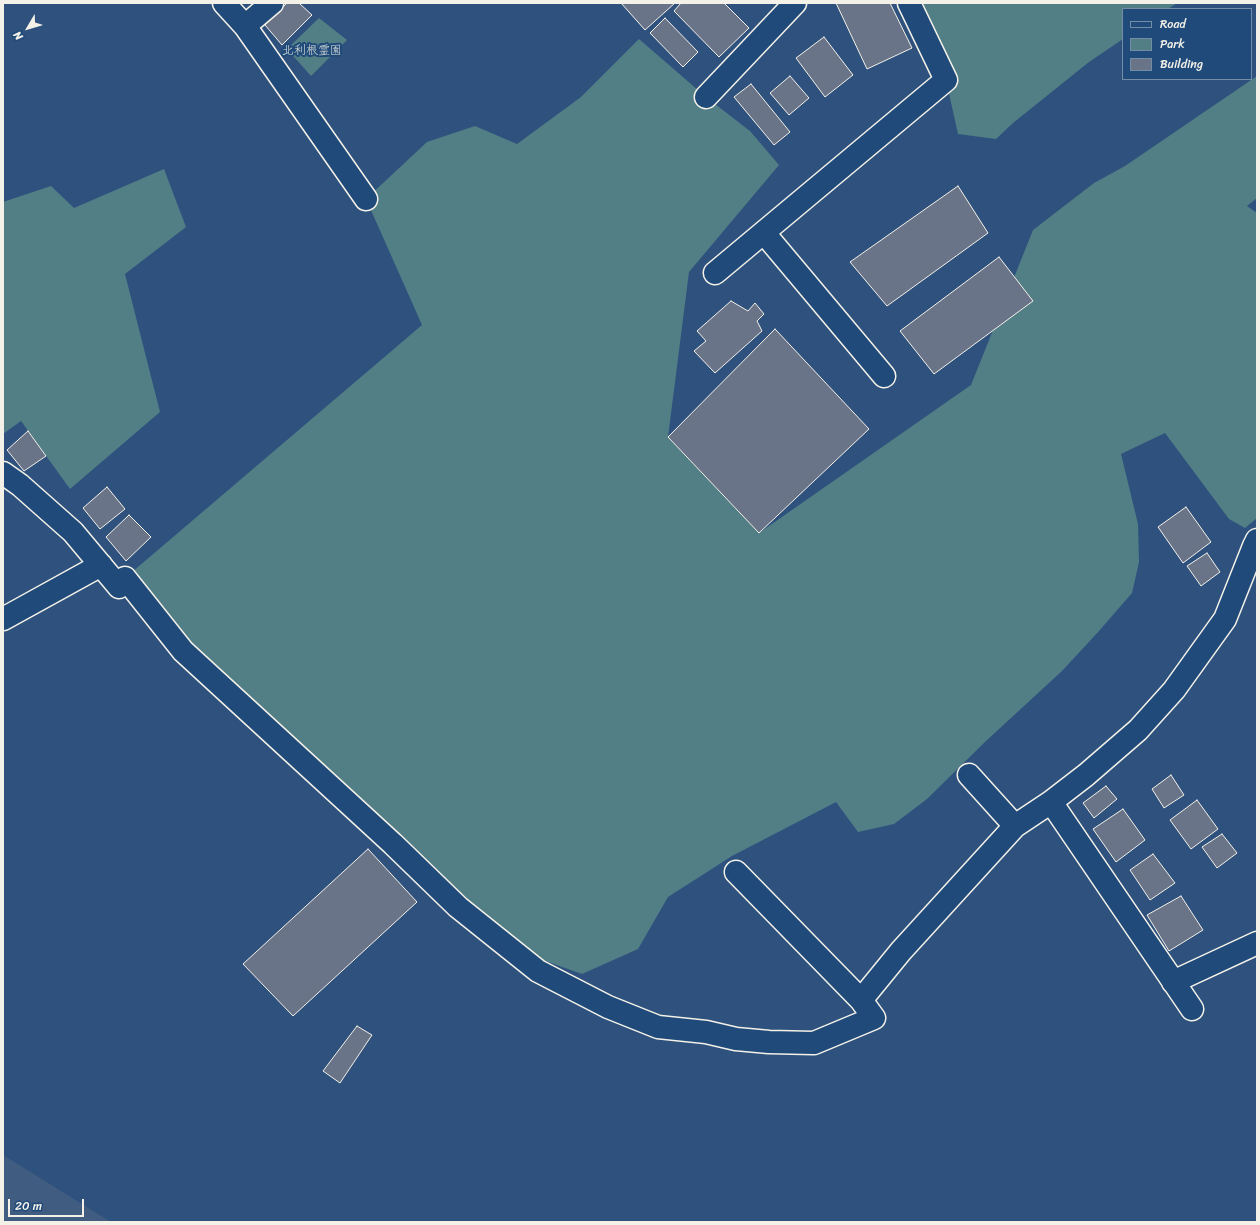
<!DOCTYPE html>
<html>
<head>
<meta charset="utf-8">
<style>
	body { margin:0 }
	#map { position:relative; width:1260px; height:1225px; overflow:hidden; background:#2e527d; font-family:Sriracha,sans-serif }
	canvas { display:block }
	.frame { position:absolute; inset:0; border:4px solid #f4f1e8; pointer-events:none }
	.legend { position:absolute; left:1122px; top:8px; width:130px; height:72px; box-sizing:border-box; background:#1f4a7a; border:1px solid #748da6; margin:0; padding:5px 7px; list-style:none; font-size:12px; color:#f4f1e8 }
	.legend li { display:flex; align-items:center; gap:8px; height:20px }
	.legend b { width:20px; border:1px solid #748da6 }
	.north { position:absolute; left:8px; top:8px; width:40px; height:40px; -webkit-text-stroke:3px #1f4a7a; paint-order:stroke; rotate:232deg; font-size:11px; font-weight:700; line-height:16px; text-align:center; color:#f4f1e8 }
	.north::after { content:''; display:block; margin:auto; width:14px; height:18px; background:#f4f1e8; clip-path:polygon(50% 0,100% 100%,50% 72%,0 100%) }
	.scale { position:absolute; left:8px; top:1199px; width:76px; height:18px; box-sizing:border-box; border:2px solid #f4f1e8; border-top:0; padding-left:5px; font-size:12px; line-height:14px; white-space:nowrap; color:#f4f1e8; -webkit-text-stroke:3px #1f4a7a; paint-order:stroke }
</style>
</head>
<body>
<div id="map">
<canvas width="1260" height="1225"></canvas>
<div class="frame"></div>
<ul class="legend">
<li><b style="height:5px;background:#1f4a7a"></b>Road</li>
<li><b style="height:11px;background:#527e86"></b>Park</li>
<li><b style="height:11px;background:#6a7489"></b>Building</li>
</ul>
<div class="north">N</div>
<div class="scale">20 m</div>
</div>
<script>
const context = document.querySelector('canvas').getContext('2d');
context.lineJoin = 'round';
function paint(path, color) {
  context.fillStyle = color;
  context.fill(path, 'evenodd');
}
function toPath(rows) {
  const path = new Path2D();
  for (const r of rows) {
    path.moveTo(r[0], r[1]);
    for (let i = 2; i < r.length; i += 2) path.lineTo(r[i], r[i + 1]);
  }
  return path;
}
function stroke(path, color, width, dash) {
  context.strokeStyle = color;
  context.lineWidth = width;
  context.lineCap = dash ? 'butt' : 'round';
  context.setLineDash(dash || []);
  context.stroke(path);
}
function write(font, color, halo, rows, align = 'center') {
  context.font = font + ' Sriracha,"Klee One",sans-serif';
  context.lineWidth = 4;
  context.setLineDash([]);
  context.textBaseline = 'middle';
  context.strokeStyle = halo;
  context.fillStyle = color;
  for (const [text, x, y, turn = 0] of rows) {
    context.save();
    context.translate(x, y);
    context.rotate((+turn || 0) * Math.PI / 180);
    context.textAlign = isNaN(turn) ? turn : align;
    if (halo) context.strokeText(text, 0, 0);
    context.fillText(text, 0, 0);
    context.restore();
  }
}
const built = toPath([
	[3,1155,111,1222,3,1222]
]);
const green = toPath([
	[898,3,1177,3,1168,9,1123,9,1123,39,1089,62,1013,123,996,139,958,134,946,80],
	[319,18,347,40,311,76,287,49],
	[639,39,706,97,750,131,779,165,689,272,668,437,759,533,971,385,1033,230,1094,183,1125,166,1257,76,1257,198,1247,206,1257,213,1257,518,1245,528,1229,519,1165,433,1121,454,1138,524,1139,562,1132,593,1099,631,1062,671,986,741,927,799,894,824,858,832,836,802,732,856,668,897,638,949,582,974,509,948,415,866,125,578,422,325,366,199,427,142,475,126,517,144,581,97],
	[164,169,186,227,125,274,160,412,70,489,21,421,3,434,3,202,51,186,74,208]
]);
const building = toPath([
	[287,3,299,3,312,15,282,45,265,25,287,3],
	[621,3,675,3,645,30,621,3],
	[681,3,724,3,749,28,719,57,674,11,681,3],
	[836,3,890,3,912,48,867,69,836,3],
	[665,18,698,52,683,67,650,33,665,18],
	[824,37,853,75,825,97,796,58,824,37],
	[790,76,809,98,789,115,770,93,790,76],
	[751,84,790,132,774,145,734,97,751,84],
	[958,186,988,233,887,306,850,262,958,186],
	[999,257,1033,301,934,374,900,331,999,257],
	[731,301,748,311,755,303,764,314,757,321,762,331,715,373,694,351,706,341,697,331,731,301],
	[775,329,869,429,759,533,668,437,775,329],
	[28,431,46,456,24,471,7,450,28,431],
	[107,487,125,509,100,529,83,508,107,487],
	[1186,507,1211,542,1183,563,1158,527,1186,507],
	[129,515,151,537,126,561,106,537,129,515],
	[1207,553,1220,572,1201,586,1187,566,1207,553],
	[1171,775,1184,795,1164,808,1152,789,1171,775],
	[1106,786,1117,799,1094,818,1083,803,1106,786],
	[1197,800,1218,829,1191,849,1170,820,1197,800],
	[1123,809,1145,840,1116,862,1093,829,1123,809],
	[1222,834,1237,853,1217,868,1202,847,1222,834],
	[368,849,417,902,293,1016,243,964,368,849],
	[1153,854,1175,883,1150,900,1130,870,1153,854],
	[1181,896,1203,930,1169,951,1147,915,1181,896],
	[357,1026,372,1035,340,1083,323,1071,357,1026]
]);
const minor = toPath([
	[224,3,245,26,366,199],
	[245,26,272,3],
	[706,97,795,3],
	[764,233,884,376],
	[715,273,946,80,909,3],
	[3,473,20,485,73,532,119,587,125,578,183,651,393,844,458,907,538,971,608,1007,658,1027,706,1032,736,1039,769,1042,814,1043,874,1018,861,1000,901,951,1015,826,1051,802,1086,775,1138,730,1174,690,1225,619,1254,546,1257,540],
	[3,619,101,565],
	[969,775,1015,826],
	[1051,802,1192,1009],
	[736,872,861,1000],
	[1173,982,1257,943]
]);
const parkNames = [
	["北利根霊園",312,51]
];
paint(built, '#405c81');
paint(green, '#527e86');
paint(building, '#6a7489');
stroke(building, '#f4f1e8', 1);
stroke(minor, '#f4f1e8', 25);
stroke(minor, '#1f4a7a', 22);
write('12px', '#dce0d9', '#1f4a7a', parkNames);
</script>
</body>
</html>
